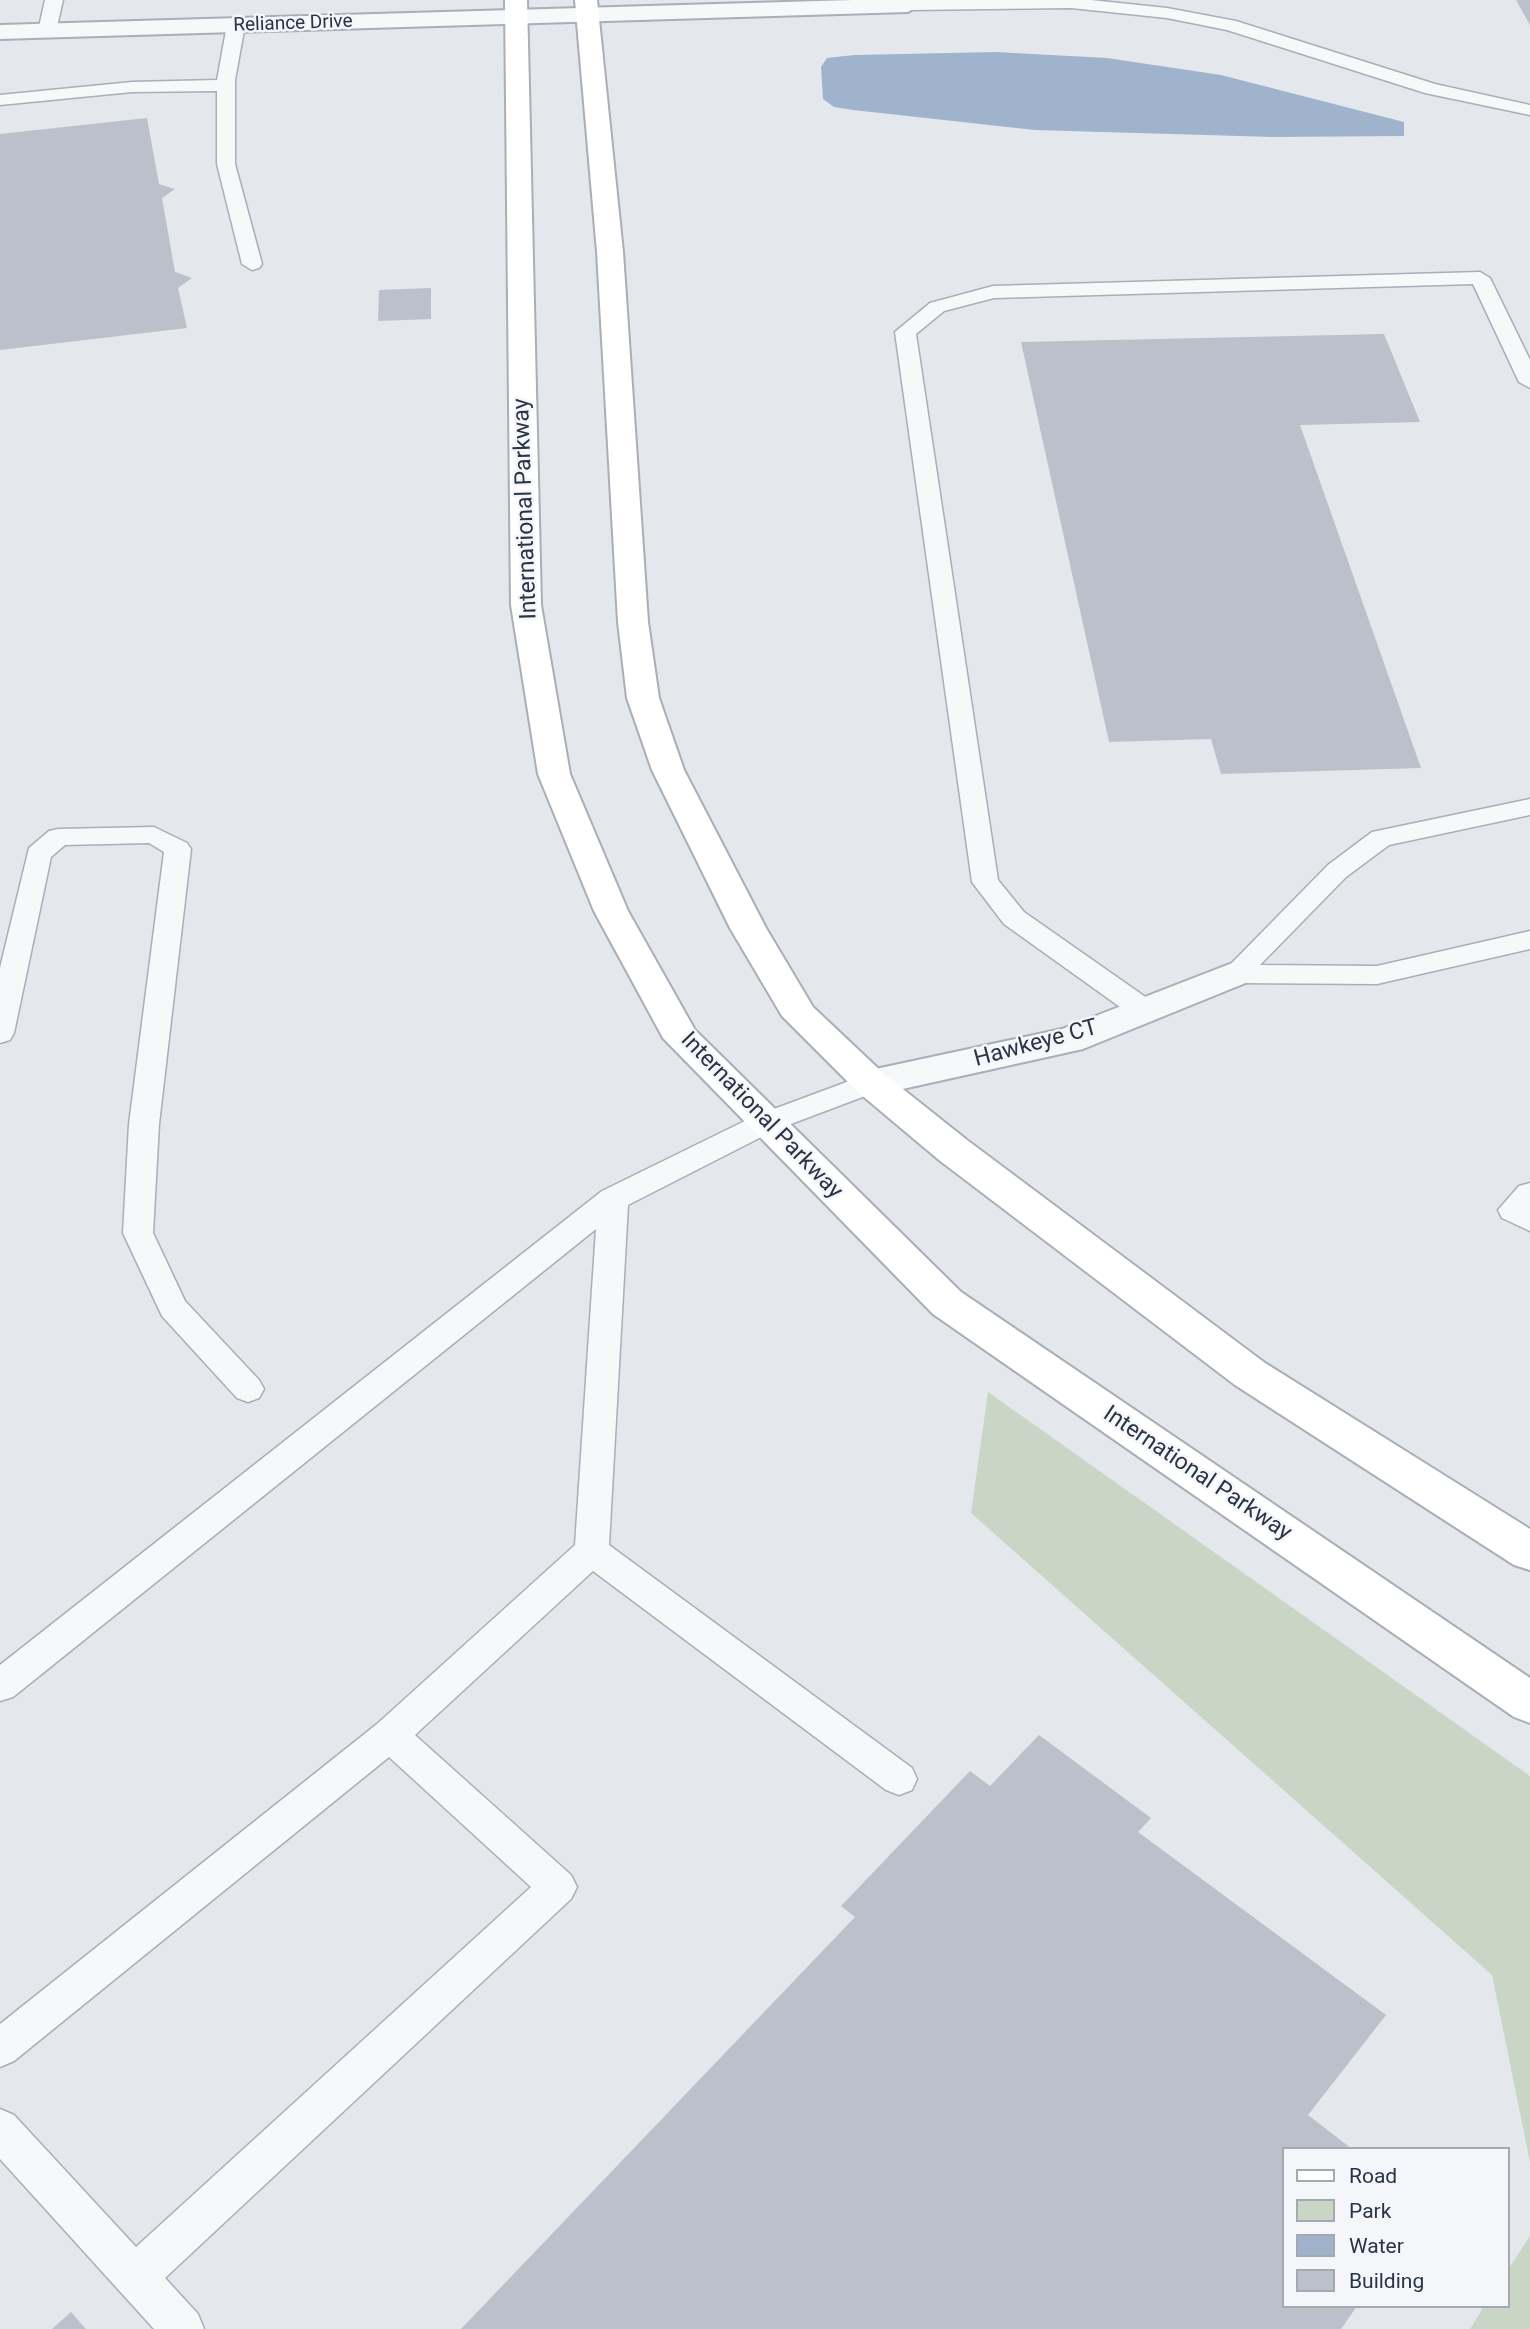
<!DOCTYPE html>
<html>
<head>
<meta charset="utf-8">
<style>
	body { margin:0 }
	#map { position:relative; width:1530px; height:2329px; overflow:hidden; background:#e4e7ec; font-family:Roboto,sans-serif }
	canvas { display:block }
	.legend { position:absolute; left:1282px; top:2147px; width:228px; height:161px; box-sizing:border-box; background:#f4f6f9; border:2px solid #a4a8b1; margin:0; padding:9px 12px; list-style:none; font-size:21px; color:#2b3445 }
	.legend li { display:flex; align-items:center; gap:14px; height:35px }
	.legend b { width:35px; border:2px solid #a4a8b1 }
</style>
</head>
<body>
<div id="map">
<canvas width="1530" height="2329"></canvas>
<ul class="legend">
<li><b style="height:9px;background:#fff"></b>Road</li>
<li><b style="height:19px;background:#c9d6c5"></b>Park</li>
<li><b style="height:19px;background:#9fb4cc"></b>Water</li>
<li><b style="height:19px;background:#bbc0ca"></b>Building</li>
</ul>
</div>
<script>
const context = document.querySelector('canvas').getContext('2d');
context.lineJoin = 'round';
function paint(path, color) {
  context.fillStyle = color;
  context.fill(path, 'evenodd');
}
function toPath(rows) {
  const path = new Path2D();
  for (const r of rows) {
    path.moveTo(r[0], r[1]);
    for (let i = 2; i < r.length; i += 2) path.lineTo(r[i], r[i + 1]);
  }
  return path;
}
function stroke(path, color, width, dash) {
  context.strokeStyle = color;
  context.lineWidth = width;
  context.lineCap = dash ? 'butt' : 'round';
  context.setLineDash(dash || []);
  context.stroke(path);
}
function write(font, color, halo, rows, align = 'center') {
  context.font = font + ' Roboto,sans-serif';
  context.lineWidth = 5;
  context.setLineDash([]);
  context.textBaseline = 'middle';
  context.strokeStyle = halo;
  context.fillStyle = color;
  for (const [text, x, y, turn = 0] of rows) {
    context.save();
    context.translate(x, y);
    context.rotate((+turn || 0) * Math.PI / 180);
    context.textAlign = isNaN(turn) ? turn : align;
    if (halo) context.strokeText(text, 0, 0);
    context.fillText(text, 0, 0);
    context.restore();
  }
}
const green = toPath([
	[988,1392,1530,1776,1530,2162,1492,1975,971,1513],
	[1530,2236,1530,2329,1470,2329,1484,2306,1507,2306,1507,2271]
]);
const water = toPath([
	[995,52,1107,58,1221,75,1404,122,1404,136,1273,137,1035,130,853,110,834,107,823,99,821,67,827,58,854,55]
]);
const building = toPath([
	[1516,0,1530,0,1530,25],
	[147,118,159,184,175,189,162,198,175,272,192,278,178,288,187,328,0,350,0,134],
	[431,288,431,319,378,321,379,290],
	[1384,334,1420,422,1300,425,1421,768,1221,774,1211,739,1109,742,1021,342],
	[1039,1735,1151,1818,1138,1832,1386,2015,1308,2115,1352,2149,1283,2149,1283,2306,1357,2306,1341,2329,461,2329,855,1917,841,1906,970,1771,990,1786],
	[71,2312,86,2329,52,2329]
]);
const lane = toPath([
	[45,0,63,0,56,31,47,36,38,31,45,0],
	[897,0,1091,0,1167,8,1236,21,1435,84,1530,105,1530,115,1425,93,1227,30,1167,18,1071,8,908,10,902,9,897,0],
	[236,20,245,25,235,80,235,164,262,264,259,268,252,270,242,264,217,164,217,91,132,92,0,105,0,95,132,82,217,80,227,25,236,20],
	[1480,272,1490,278,1530,360,1530,388,1519,382,1473,284,994,298,944,311,916,334,998,880,1024,912,1154,1003,1158,1010,1154,1017,1144,1020,1134,1017,1004,924,972,882,895,332,930,303,993,286,1480,272],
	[1530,799,1530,815,1389,845,1346,877,1260,965,1377,966,1530,931,1530,949,1377,984,1235,983,1225,981,1221,974,1328,865,1372,832,1530,799],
	[154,827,187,843,191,849,159,1124,153,1233,185,1301,259,1380,264,1389,259,1398,248,1402,237,1398,162,1316,123,1233,129,1124,164,852,149,843,65,845,51,857,14,1033,10,1040,0,1043,0,968,29,848,49,831,58,829,154,827],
	[871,1073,881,1076,885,1083,881,1090,775,1130,628,1205,609,1545,912,1768,917,1779,912,1790,899,1795,886,1790,593,1571,415,1735,571,1875,577,1887,571,1899,165,2278,198,2314,204,2329,154,2329,0,2159,0,2109,14,2115,136,2247,531,1887,389,1757,14,2061,0,2067,0,2024,377,1724,575,1545,596,1229,13,1697,0,1701,0,1665,602,1191,755,1116,871,1073],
	[1530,1183,1530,1231,1502,1218,1498,1210,1519,1186,1530,1183]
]);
const street = toPath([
	[853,0,915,0,919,5,908,12,0,39,0,25,853,0],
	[1235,962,1248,966,1253,974,1248,982,1083,1049,871,1096,858,1092,852,1083,858,1074,871,1070,1062,1029,1235,962]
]);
const secondary = toPath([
	[505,0,527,0,541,605,570,774,628,911,695,1030,961,1292,1530,1678,1530,1723,1514,1717,933,1314,663,1038,594,911,538,774,511,605,505,0],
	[575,0,597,0,623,252,648,622,659,698,684,770,766,928,813,1007,884,1074,967,1140,1265,1363,1530,1529,1530,1570,1514,1565,1235,1385,939,1160,858,1092,782,1016,730,928,652,770,627,698,618,622,597,252,575,0]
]);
const farStreetnames = [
	["Reliance Drive",293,24,-2]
];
const streetNames = [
	["International Parkway",526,509,-92],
	["Hawkeye CT",1036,1044,-15],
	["International Parkway",761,1116,46],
	["International Parkway",1197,1474,34]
];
paint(green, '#c9d6c5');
paint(water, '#9fb4cc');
paint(building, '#bbc0ca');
stroke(lane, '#a9aeb7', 3);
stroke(street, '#a9aeb7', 4);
stroke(secondary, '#a9aeb7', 4);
paint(lane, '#f7f8fa');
paint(street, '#f7f8fa');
paint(secondary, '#fff');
write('19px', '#2b3445', '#f4f6f9', farStreetnames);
write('23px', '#2b3445', '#f4f6f9', streetNames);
</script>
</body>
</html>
